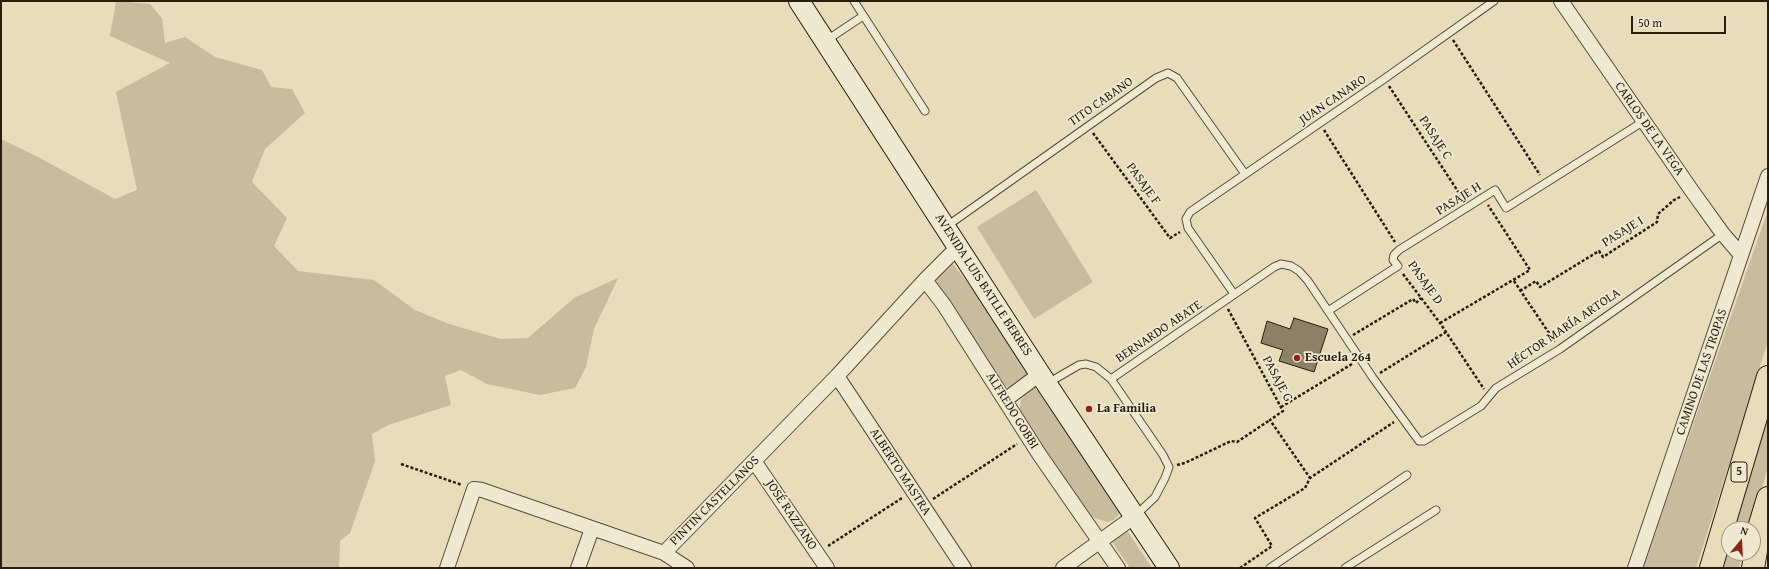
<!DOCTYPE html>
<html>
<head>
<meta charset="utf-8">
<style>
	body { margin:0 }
	#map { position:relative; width:1769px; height:569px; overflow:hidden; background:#e7ddba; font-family:"Gentium Book Plus",serif }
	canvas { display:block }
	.frame { position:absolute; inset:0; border:2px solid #291d0e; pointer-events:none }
	.north { position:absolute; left:1721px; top:521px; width:40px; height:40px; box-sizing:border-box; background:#efe9d2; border:1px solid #a09784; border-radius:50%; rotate:18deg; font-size:11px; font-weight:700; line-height:16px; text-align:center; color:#291d0e }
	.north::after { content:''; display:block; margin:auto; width:14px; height:18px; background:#8f2418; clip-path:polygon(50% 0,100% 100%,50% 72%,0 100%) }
	.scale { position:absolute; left:1631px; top:16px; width:95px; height:18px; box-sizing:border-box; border:2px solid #291d0e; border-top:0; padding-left:5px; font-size:12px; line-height:14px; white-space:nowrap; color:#291d0e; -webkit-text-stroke:3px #efe9d2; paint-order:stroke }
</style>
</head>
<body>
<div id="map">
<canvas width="1769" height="569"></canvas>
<div class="frame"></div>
<div class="north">N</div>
<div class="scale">50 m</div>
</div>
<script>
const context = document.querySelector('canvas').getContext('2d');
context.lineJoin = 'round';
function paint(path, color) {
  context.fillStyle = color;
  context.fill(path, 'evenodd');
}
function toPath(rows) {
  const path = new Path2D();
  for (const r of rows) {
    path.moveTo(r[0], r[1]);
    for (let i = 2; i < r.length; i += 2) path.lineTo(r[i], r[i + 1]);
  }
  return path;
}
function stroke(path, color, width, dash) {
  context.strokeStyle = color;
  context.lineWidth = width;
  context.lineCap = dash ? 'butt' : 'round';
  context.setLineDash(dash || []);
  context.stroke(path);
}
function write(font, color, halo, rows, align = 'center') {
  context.font = font + ' "Gentium Book Plus",serif';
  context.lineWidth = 3.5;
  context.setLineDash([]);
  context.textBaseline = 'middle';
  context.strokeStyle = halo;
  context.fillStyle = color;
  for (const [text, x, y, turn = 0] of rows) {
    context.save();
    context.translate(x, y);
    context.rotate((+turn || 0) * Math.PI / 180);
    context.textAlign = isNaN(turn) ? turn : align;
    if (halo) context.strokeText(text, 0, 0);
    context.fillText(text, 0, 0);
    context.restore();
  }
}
const green = toPath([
	[116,1,150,4,162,18,165,43,185,37,215,57,262,70,271,87,292,89,305,113,265,149,252,182,287,218,274,246,298,271,374,280,415,310,449,324,501,339,528,338,574,298,618,278,594,329,586,367,575,388,540,395,487,384,461,370,445,376,451,405,388,425,372,434,375,461,350,533,340,541,339,568,1,568,1,139,38,157,115,199,137,190,116,92,170,63,110,36],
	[1036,190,1093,282,1034,319,977,227],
	[1768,210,1768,341,1696,568,1643,568],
	[952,263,993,315,1027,373,1025,378,1014,386,1003,387,935,284,936,279],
	[1034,387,1038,391,1121,512,1114,520,1107,522,1087,515,1019,412,1021,400,1030,388],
	[1768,399,1768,467,1750,529,1729,529],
	[1126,529,1152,568,1130,568,1112,542],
	[1729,530,1729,553,1743,553,1740,564,1739,568,1718,568]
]);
const building = toPath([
	[1294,318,1328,329,1314,372,1279,361,1283,350,1261,343,1267,321,1290,329,1294,318]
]);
const path = toPath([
	[1453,40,1540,175],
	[1389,86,1463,199],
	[1324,130,1395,242],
	[1093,133,1170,238,1180,232],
	[1403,274,1440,323,1484,389],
	[1514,281,1555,342],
	[1520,291,1536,281,1540,287,1599,251,1603,257,1657,222,1658,214,1674,200,1680,197],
	[1228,309,1283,411,1270,420,1310,478],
	[1440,323,1530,270,1488,205],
	[1353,335,1413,299,1416,303,1421,298],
	[1380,373,1446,332],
	[1281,407,1352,364],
	[401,464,462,485],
	[1177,465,1185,463,1231,441,1237,442,1270,420],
	[933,499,1017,444],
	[828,546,902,498],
	[1240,568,1272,546,1255,518,1305,488,1310,478,1394,422]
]);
const service = toPath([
	[854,1,925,111],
	[827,40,863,16],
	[947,226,1156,78,1168,73,1177,78,1245,174],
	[1234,294,1188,228,1186,219,1190,212,1384,79,1494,1],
	[1328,311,1398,266,1393,260,1394,255,1399,250,1495,190,1506,208,1644,121],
	[1111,379,1163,455,1169,467,1165,478,1155,497,1135,516],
	[1048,383,1079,365,1086,364,1096,367,1111,379,1274,267,1281,264,1291,266,1299,271,1308,281,1373,378,1419,441,1424,441,1481,406,1496,388,1560,349,1723,234],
	[1270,568,1407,475],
	[1345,568,1436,510]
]);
const minor = toPath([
	[1561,1,1692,191,1723,234,1741,255],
	[925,280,944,305,1039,454,1118,568],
	[837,376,964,568],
	[1005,400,1040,374],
	[754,461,827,568],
	[664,553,687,568],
	[447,568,474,489,482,490,664,553,837,376,925,280,958,247],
	[578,568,592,529],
	[1063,568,1135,516],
	[1635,568,1768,176]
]);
const secondary = toPath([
	[799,1,1040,374,1169,568]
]);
const trunk = toPath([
	[1753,548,1768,498],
	[1711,568,1768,377],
	[1753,568,1759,534]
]);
const markers = [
	[1297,358,4,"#8f2418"],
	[1089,409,4,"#8f2418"]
];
const shields = [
	[1739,472,16]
];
const shieldNames = [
	["5",1739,472]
];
const streetNames = [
	["JUAN CANARO",1333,100,-34],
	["TITO CABANO",1101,102,-35],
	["CARLOS DE LA VEGA",1649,129,55],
	["PASAJE C",1435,138,57],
	["PASAJE F",1143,184,54],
	["PASAJE H",1459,199,-32],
	["PASAJE I",1623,232,-32],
	["PASAJE D",1425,283,54],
	["AVENIDA LUIS BATLLE BERRES",983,285,57],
	["HÉCTOR MARÍA ARTOLA",1564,329,-34],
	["BERNARDO ABATE",1159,332,-34],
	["CAMINO DE LAS TROPAS",1702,372,-71],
	["PASAJE G",1277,379,62],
	["ALFREDO GOBBI",1012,411,58],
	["ALBERTO MASTRA",900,472,57],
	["PINTIN CASTELLANOS",715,501,-45],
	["JOSÉ RAZZANO",791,515,56]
];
const poiNames = [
	["Escuela 264",1305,358],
	["La Familia",1097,409]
];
paint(green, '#c7bc9d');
paint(building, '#8c8167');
stroke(building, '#291d0e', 1);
stroke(service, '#584d39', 9);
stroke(minor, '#584d39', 16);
stroke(secondary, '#291d0e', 22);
stroke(trunk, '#291d0e', 24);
stroke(path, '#291d0e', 2.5, [3, 2]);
stroke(service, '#efe9d2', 7);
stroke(minor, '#efe9d2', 14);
stroke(secondary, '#efe9d2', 20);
stroke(trunk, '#e7ddba', 22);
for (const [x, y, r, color] of markers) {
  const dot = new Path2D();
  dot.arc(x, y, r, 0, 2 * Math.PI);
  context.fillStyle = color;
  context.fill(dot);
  stroke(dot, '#efe9d2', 1.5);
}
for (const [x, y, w] of shields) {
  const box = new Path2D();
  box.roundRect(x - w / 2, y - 10, w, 20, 3);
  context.fillStyle = '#efe9d2';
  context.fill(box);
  stroke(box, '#291d0e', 1);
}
write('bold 12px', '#291d0e', null, shieldNames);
write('13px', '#291d0e', '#efe9d2', streetNames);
write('bold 13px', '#291d0e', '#efe9d2', poiNames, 'left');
</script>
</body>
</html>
